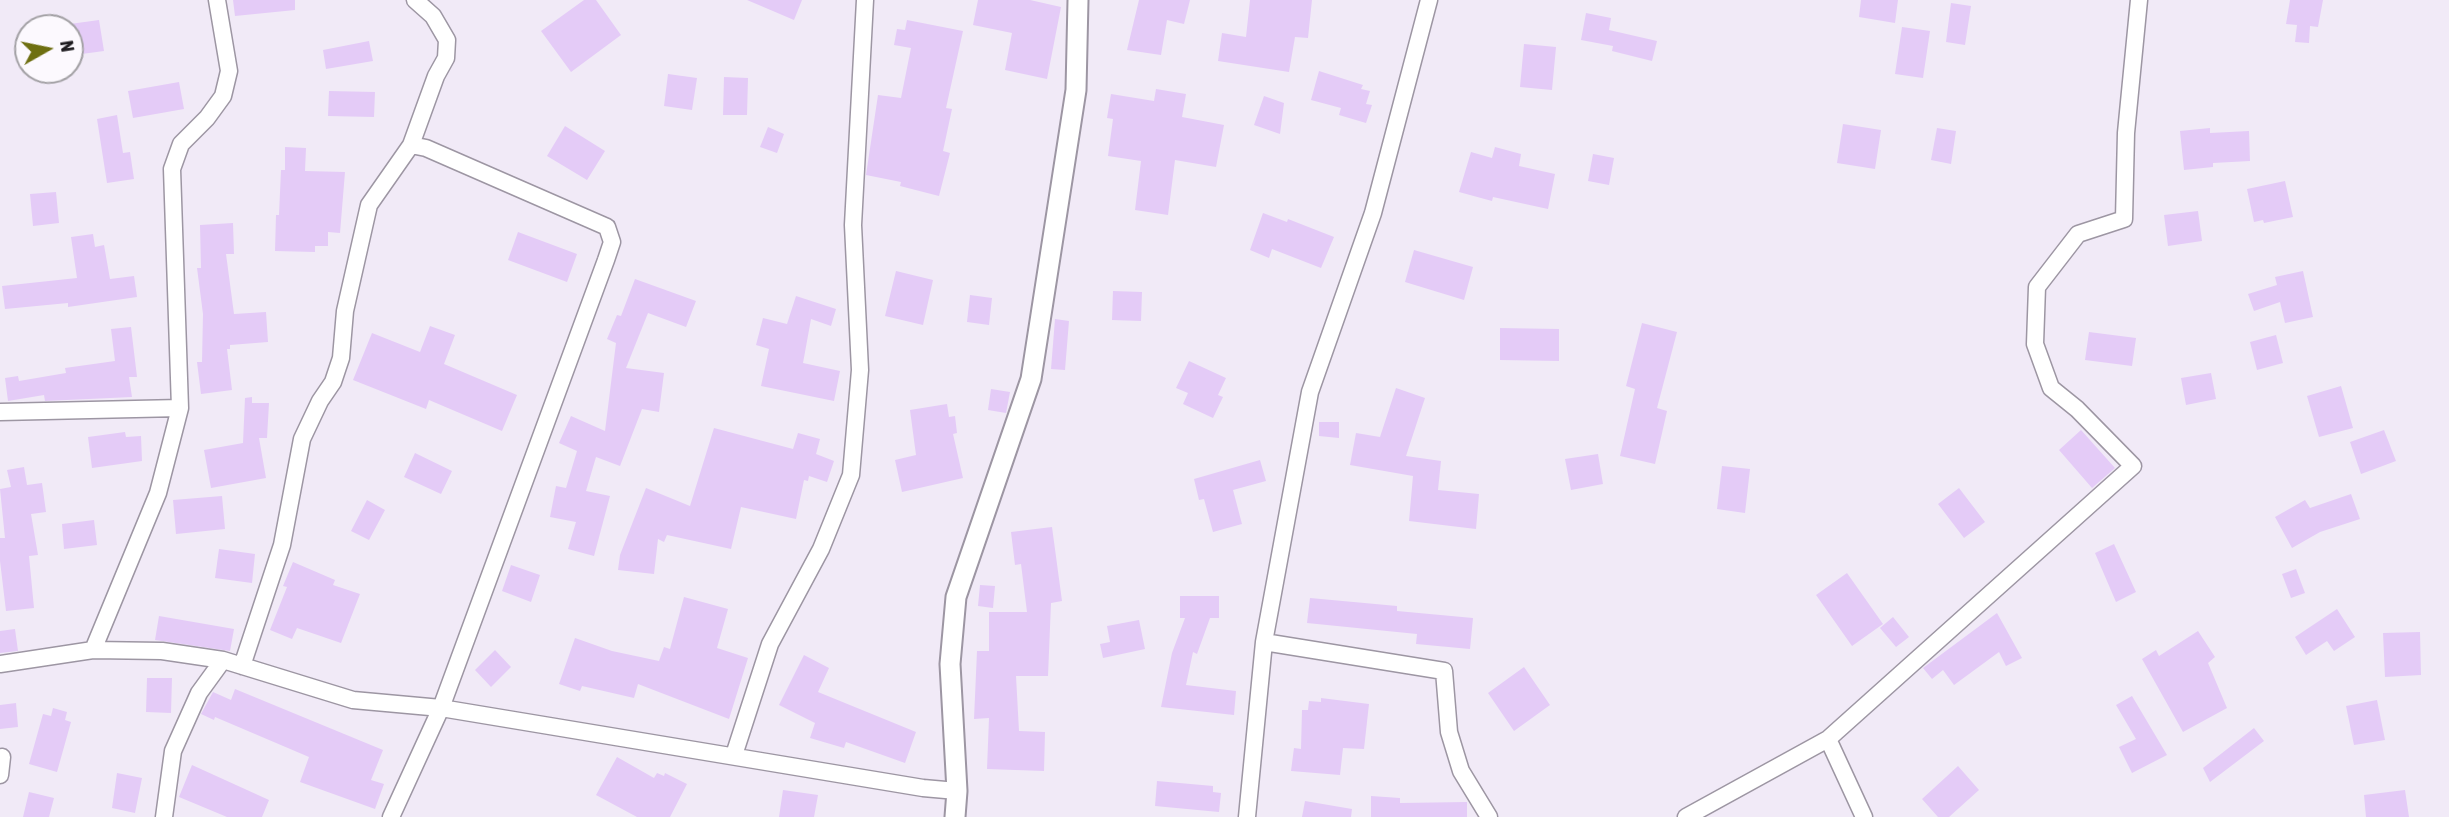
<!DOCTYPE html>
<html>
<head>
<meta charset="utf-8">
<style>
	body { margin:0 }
	#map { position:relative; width:2449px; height:817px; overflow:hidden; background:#f1eaf7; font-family:"Asap Condensed",sans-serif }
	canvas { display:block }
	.north { position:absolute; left:14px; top:14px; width:70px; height:70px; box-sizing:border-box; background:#fcf9fe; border:2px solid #a3a1a5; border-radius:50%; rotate:81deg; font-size:19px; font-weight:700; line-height:28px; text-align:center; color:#1e1c20 }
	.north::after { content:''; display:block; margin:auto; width:24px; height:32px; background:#6e6f11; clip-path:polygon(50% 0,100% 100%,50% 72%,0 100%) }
</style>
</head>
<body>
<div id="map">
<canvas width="2449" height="817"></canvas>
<div class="north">N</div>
</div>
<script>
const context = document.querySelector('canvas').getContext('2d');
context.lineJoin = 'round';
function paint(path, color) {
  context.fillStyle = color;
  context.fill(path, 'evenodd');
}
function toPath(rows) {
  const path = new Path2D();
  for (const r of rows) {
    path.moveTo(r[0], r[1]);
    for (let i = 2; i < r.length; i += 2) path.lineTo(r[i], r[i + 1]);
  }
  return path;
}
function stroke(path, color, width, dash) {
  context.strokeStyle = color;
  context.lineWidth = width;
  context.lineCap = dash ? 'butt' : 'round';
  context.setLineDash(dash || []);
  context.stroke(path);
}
const building = toPath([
	[233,0,295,0,295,10,235,16],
	[584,0,596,0,621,35,571,72,541,31],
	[747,0,802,0,794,20],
	[978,0,1030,0,1061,7,1047,79,1005,70,1012,33,973,25],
	[1139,0,1190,0,1184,24,1167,20,1161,55,1127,50],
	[1250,0,1312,0,1308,38,1295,37,1289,72,1218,61,1222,33,1246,37],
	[1861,0,1898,0,1895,23,1859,17],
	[2290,0,2323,0,2318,27,2310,26,2309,43,2295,42,2297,25,2286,24],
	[1951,3,1971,6,1965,45,1946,42],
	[1586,13,1611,18,1609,30,1657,41,1652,61,1612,51,1613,46,1581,40],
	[99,20,104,51,74,55,70,24],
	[907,20,963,31,946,108,952,109,943,151,950,153,939,196,900,186,901,182,866,175,878,95,901,98,911,48,894,45,897,29,905,30],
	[1902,27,1930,31,1923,78,1895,74],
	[369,41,373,61,326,69,323,50],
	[1524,44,1556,47,1552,90,1520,87],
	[1319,71,1363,85,1361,89,1370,91,1366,104,1372,105,1366,123,1339,115,1341,108,1311,100],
	[668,74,697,78,692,110,664,106],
	[724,77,748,78,747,115,723,115],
	[179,82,184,109,133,118,128,91],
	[1156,89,1186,94,1182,117,1224,125,1216,167,1175,160,1168,215,1135,210,1141,161,1108,156,1113,119,1107,118,1111,94,1154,101],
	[329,91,375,92,374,117,328,116],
	[1264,96,1284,103,1280,134,1254,125],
	[117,115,123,153,130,152,134,179,107,183,97,119],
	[1843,124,1881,130,1875,169,1837,163],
	[565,126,605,151,587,180,547,156],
	[768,127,784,134,777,153,760,147],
	[1937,128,1956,131,1951,164,1931,160],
	[2210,128,2210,133,2249,131,2250,161,2213,163,2213,167,2184,170,2180,131],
	[285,147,306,148,305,171,345,172,340,233,328,232,328,246,315,246,315,252,275,251,276,215,279,215,281,170,285,170],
	[1495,147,1521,154,1519,166,1555,174,1548,209,1493,197,1492,201,1459,192,1471,152,1492,158],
	[1593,154,1614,158,1609,185,1588,181],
	[2285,181,2293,217,2264,223,2263,220,2254,222,2247,189],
	[56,192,59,223,33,226,30,194],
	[2198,211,2202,241,2168,246,2164,215],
	[1263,213,1287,222,1288,219,1334,237,1321,268,1272,249,1269,258,1250,250],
	[233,223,234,254,226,254,234,314,266,312,268,342,230,345,230,349,227,349,232,390,201,394,197,362,202,362,203,314,197,268,201,268,200,225],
	[518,232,577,254,567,282,508,260],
	[93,234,95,247,104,245,110,279,134,276,137,297,68,307,68,303,5,309,2,286,77,278,71,237],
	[1414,250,1473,267,1464,300,1405,282],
	[896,271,933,280,923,325,885,316],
	[2303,271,2313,317,2285,323,2280,302,2254,311,2248,294,2277,285,2275,277],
	[635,279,696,301,686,327,648,313,626,368,664,373,659,412,642,409,620,466,596,457,586,491,610,496,594,556,568,549,576,522,550,517,556,486,566,488,577,451,559,443,571,416,605,431,616,343,607,339,617,315,621,316],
	[1113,291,1142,292,1141,321,1112,320],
	[970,295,992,298,989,325,967,322],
	[796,296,836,309,831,326,811,319,803,363,840,371,834,401,761,386,769,349,756,345,763,318,787,324],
	[1055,319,1069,321,1065,370,1051,369],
	[1642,323,1677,332,1657,408,1667,411,1655,464,1620,456,1635,389,1626,386],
	[430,326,455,335,444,364,517,395,502,431,429,400,426,409,353,380,372,333,420,352],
	[131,327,137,377,129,377,132,397,45,401,44,395,8,401,5,378,18,376,19,381,66,373,65,368,115,361,111,329],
	[1500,328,1559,329,1559,361,1500,360],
	[2089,332,2136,338,2132,366,2085,360],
	[2276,335,2283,363,2257,370,2250,342],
	[1189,361,1226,378,1218,395,1223,397,1213,418,1183,404,1188,393,1176,388],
	[2211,373,2216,399,2186,405,2181,378],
	[2341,386,2353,428,2319,437,2307,396],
	[1396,388,1425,398,1406,456,1441,461,1438,490,1479,494,1476,529,1409,521,1413,476,1350,465,1356,433,1380,437],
	[991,389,1010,392,1006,413,988,410],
	[252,397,252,403,269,403,267,438,259,438,266,478,211,488,204,450,243,443,245,398],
	[947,404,949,417,955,416,957,433,953,434,963,478,902,492,895,460,916,455,910,410],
	[1319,422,1339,422,1339,438,1319,436],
	[714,428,793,449,798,433,820,439,816,454,834,461,827,482,809,476,808,481,804,480,796,519,741,507,731,549,667,535,664,542,658,539,654,574,618,570,620,555,646,488,690,506],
	[2081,430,2115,468,2092,488,2059,450],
	[2384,430,2396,461,2361,474,2350,442],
	[125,432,126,437,141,436,142,461,92,468,88,437],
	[415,453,452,471,441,494,404,477],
	[1598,454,1603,484,1571,490,1565,459],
	[1260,460,1266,481,1233,490,1242,524,1213,532,1204,499,1199,500,1194,479],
	[1722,466,1750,469,1745,513,1717,509],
	[24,467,27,485,42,483,46,512,31,514,38,555,29,556,34,608,6,611,0,561,0,538,5,538,0,489,11,487,7,470],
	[1959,488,1985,522,1964,538,1938,504],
	[2351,494,2360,519,2320,532,2292,548,2275,517,2305,500,2310,508],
	[222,496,225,529,176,534,173,500],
	[367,500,385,510,369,540,351,531],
	[94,520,97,545,64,549,62,524],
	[1052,527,1062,601,1051,603,1048,676,1016,676,1019,731,1045,732,1044,771,987,769,989,718,974,719,977,651,989,651,989,612,1027,612,1021,564,1015,565,1011,532],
	[2114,544,2136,592,2116,602,2095,553],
	[219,549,255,554,252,583,215,578],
	[293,562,335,580,333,585,360,594,341,643,297,628,292,639,270,630,287,587,283,586],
	[511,565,540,575,531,602,502,591],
	[2296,569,2305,593,2291,598,2282,574],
	[1847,573,1883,624,1852,646,1816,595],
	[980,585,995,586,993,608,978,606],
	[1180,596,1219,596,1219,618,1210,618,1197,654,1193,652,1186,685,1236,691,1234,715,1161,707,1172,653,1185,618,1180,618],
	[684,597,728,609,717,648,748,658,729,719,638,684,634,698,582,686,580,691,559,684,575,638,612,651,659,661,664,647,670,649],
	[1310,598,1397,606,1397,611,1473,618,1470,649,1416,644,1417,634,1307,623],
	[2337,609,2355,637,2334,651,2327,641,2306,655,2295,637],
	[1997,613,2022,658,2006,666,1999,652,1954,685,1943,670,1932,679,1923,668],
	[159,616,234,629,230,651,155,640],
	[1893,617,1909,637,1896,647,1880,628],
	[1139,620,1145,649,1103,658,1100,644,1110,642,1107,626],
	[15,629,18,651,0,653,0,631],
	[2198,631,2215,657,2208,663,2227,708,2183,732,2142,659,2156,650,2159,656],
	[2420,632,2421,675,2385,677,2383,633],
	[495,650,511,667,491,687,475,670],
	[804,655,829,668,818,692,916,732,905,763,846,742,844,748,810,738,815,723,779,705],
	[1524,667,1550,705,1514,731,1488,693],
	[147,678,172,678,171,713,146,712],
	[235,689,383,750,371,780,384,784,375,809,300,782,309,757,215,717,214,720,201,714,213,692,231,700],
	[2132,696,2167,755,2132,773,2119,747,2136,739,2116,705],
	[1321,698,1369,704,1364,749,1343,748,1340,775,1291,771,1294,748,1301,749,1302,710,1308,710,1309,701,1321,702],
	[2377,700,2385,740,2354,745,2346,706],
	[16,703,18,727,0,729,0,705],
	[53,708,67,712,65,720,71,722,57,772,29,764,43,714,51,716],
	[2254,728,2264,741,2210,782,2203,768],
	[617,757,654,778,657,773,664,776,665,773,687,784,670,817,637,817,596,795],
	[192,765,269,800,262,817,227,817,179,797],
	[1958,766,1979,790,1949,817,1938,817,1922,799],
	[117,773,142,778,135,813,112,808],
	[1157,781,1213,786,1213,792,1221,793,1219,812,1155,806],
	[783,790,818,795,814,817,779,817],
	[2405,790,2409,817,2366,817,2364,795],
	[29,792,54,798,49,817,23,817],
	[1371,796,1400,798,1400,803,1467,802,1467,817,1371,817],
	[1305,801,1352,809,1351,817,1302,817]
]);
const minor = toPath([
	[411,145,436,76,446,58,447,40,433,16,415,0],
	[0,412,180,408],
	[1264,642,1444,671,1449,732,1461,771,1489,817],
	[93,650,158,493,180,408,172,169,181,144,207,118,223,96,229,71,217,0],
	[0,664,93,650,162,651,223,660,353,700,441,708,923,788,957,791],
	[242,666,282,545,302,439,320,401,333,382,341,358,345,311,369,205,411,145,426,148,607,227,612,242,606,260,441,708,391,817],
	[1828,739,1864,817],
	[734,755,770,644,821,549,851,475,860,370,853,225,865,0],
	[0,775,2,757],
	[164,817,173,751,199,693,223,660],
	[1247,817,1264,642,1310,392,1373,213,1429,0],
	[1686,817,1828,739,2133,466,2077,409,2051,388,2035,344,2037,287,2078,234,2124,219,2126,133,2139,0]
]);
const tertiary = toPath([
	[955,817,957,791,950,664,956,597,1031,379,1076,90,1078,0]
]);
paint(building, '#e4cbf7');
stroke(minor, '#9d96a3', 19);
stroke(tertiary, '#9d96a3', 23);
stroke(minor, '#fff', 16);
stroke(tertiary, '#fff', 19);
</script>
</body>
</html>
